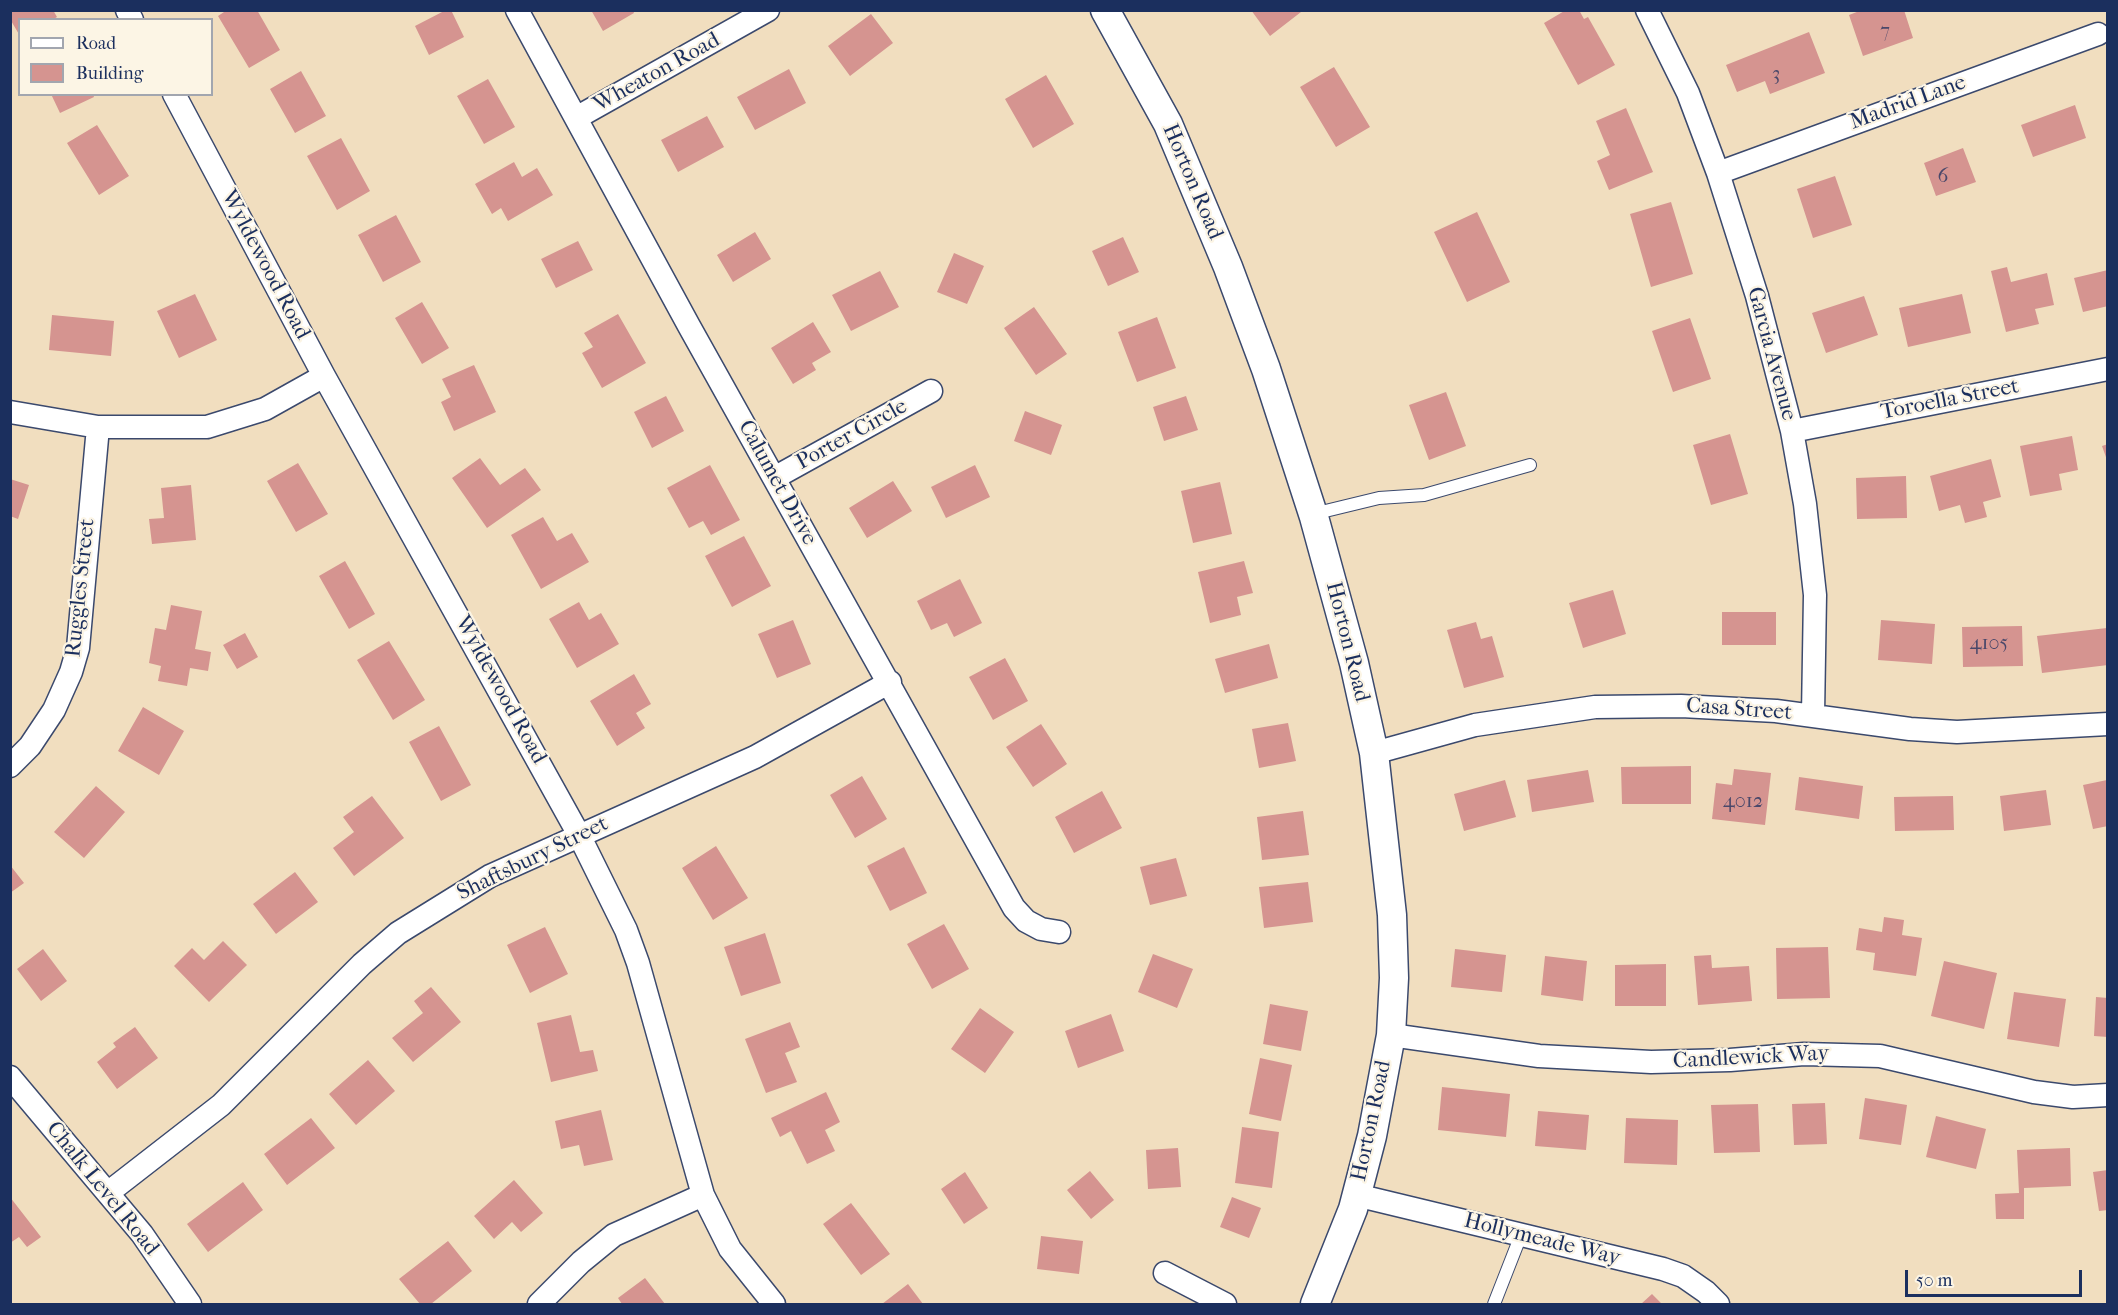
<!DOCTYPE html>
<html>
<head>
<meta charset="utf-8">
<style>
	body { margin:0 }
	#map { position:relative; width:2118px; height:1315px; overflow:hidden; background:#f1debf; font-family:"IM FELL French Canon",serif }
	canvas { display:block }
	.frame { position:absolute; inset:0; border:12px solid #1b2f5e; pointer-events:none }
	.legend { position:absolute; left:18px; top:18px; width:195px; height:78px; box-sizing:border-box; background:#fcf5e5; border:2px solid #a2a6af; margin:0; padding:8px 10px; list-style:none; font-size:18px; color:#1b2f5e }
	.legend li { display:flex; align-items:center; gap:12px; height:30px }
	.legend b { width:30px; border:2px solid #a2a6af }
	.scale { position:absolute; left:1905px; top:1270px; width:177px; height:27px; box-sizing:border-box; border:3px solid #1b2f5e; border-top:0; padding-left:8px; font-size:18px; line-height:21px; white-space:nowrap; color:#1b2f5e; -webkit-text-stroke:4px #fcf5e5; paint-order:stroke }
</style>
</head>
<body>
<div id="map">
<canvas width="2118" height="1315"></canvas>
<div class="frame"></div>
<ul class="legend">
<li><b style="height:8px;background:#fff"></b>Road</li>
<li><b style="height:16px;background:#d59490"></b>Building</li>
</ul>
<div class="scale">50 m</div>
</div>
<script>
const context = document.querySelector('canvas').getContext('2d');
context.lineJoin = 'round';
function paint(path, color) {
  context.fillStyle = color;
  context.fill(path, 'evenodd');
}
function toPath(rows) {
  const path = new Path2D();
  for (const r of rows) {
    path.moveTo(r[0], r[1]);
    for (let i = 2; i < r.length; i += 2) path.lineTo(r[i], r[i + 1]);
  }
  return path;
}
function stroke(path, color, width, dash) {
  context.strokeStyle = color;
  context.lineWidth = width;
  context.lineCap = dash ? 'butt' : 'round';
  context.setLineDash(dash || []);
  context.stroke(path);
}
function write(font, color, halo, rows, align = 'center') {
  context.font = font + ' "IM FELL French Canon",serif';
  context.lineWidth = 4.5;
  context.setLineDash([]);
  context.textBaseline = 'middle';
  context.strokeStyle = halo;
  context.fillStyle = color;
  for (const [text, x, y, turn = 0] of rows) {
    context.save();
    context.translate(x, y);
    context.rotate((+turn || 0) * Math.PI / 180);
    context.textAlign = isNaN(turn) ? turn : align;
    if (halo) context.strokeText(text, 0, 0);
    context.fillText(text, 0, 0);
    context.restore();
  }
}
const building = toPath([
	[10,10,53,10,57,17,52,20,20,20,20,36,10,19],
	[227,10,257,10,280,50,249,68,218,16],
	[446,10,451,10,464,37,429,55,415,26],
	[591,10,633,10,634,13,603,31],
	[1251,10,1300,10,1301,12,1270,36],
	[1566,10,1579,10,1584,19,1588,17,1615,65,1578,85,1544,23],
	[1862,10,1904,10,1913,38,1863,56,1849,15],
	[871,14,893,43,850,76,828,46],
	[1809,32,1825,73,1770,94,1765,81,1737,92,1726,65],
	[1334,67,1370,127,1336,147,1300,87],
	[789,69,806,103,755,130,737,97],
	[301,71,326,116,295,133,270,89],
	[1046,75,1074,124,1033,148,1005,99],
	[488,79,515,127,484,144,457,96],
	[51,94,93,94,94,97,60,113],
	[2075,105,2086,138,2033,157,2021,125],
	[1626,108,1653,172,1609,190,1597,161,1610,155,1596,121],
	[707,116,724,147,678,172,661,140],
	[97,125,129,176,99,195,67,143],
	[341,138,370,191,337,210,307,156],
	[1963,148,1976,182,1936,196,1924,163],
	[514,162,522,177,537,168,553,195,508,221,501,208,492,214,475,184],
	[1835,176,1852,225,1813,238,1797,189],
	[1671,202,1693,274,1651,287,1630,214],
	[1477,212,1510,282,1467,302,1434,232],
	[396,215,421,262,383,282,358,235],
	[755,232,771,259,733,282,717,255],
	[1123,237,1139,272,1108,286,1092,251],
	[578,241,593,270,556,288,541,259],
	[954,253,984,266,967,304,937,292],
	[2007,267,2011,282,2047,273,2054,305,2035,309,2039,324,2006,332,1991,271],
	[2108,270,2108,306,2083,312,2074,278],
	[880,271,899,307,851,331,832,295],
	[195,294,217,340,179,358,157,311],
	[1962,294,1971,333,1908,347,1899,308],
	[1864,296,1878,335,1826,353,1812,313],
	[422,302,449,348,422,364,395,318],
	[1034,307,1067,354,1036,375,1004,328],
	[618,314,646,363,602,388,582,353,593,347,584,333],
	[52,315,114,321,111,356,49,350],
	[1157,317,1176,368,1137,382,1118,332],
	[1690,318,1711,379,1673,392,1652,331],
	[813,322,831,352,812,363,816,370,793,384,771,348],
	[474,365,496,412,454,431,441,402,451,397,442,379],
	[1446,392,1466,446,1429,460,1409,405],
	[666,396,684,431,652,448,634,412],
	[1186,396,1198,430,1164,441,1153,407],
	[1025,411,1062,425,1051,455,1014,441],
	[1730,434,1748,494,1711,505,1693,445],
	[2072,436,2078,470,2059,474,2062,490,2030,496,2020,446],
	[2108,444,2108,460,2107,460,2102,446],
	[480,458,500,485,525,468,541,490,487,528,452,478],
	[1991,459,2001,497,1983,502,1987,517,1965,523,1960,505,1939,511,1930,476],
	[298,463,328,514,296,532,267,481],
	[710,465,740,520,711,535,703,521,689,528,667,488],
	[975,465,990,497,946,518,931,487],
	[1906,476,1907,518,1857,519,1856,478],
	[10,479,29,485,18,519,10,516],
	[893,481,912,511,867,538,849,508],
	[1220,482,1232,534,1193,543,1181,491],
	[191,485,196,540,152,544,149,519,164,518,161,488],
	[543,517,557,541,572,533,589,562,541,589,511,535],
	[744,536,771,586,732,607,705,556],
	[345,561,375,614,349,629,319,576],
	[1244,561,1253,593,1237,597,1241,615,1210,623,1198,572],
	[960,579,982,623,954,637,947,623,931,630,917,601],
	[1613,590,1626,634,1583,648,1569,603],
	[579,602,589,620,601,613,619,644,577,668,549,619],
	[171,605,202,611,195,649,211,652,208,671,190,668,187,686,158,681,161,666,149,663,155,628,166,630],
	[1722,612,1776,612,1776,645,1722,645],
	[793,620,811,664,777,678,758,634],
	[1881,620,1935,624,1932,664,1878,660],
	[1476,622,1481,639,1492,636,1504,677,1464,688,1447,630],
	[2022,626,2023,666,1963,667,1962,627],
	[2107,628,2108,665,2042,673,2037,636],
	[245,633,258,657,237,669,223,645],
	[389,641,425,700,393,720,357,660],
	[1269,644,1278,678,1225,693,1215,659],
	[1005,658,1028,701,993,720,969,677],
	[634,674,651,704,636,713,645,728,617,746,590,701],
	[143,707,184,731,159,775,118,751],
	[1288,723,1296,761,1259,768,1252,729],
	[1041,724,1067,764,1033,787,1006,747],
	[439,726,471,785,441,801,409,742],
	[1691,766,1691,804,1622,804,1621,767],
	[1734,769,1771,773,1765,825,1712,819,1716,783,1732,785],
	[1588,770,1594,802,1532,812,1527,780],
	[862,776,887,819,855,838,830,795],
	[1799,777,1863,786,1859,819,1795,810],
	[1505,780,1516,817,1464,831,1454,794],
	[2107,780,2108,826,2093,829,2083,785],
	[96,786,125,812,84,858,54,832],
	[2046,790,2051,825,2004,831,2000,796],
	[1102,791,1122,828,1074,853,1055,817],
	[372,796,404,838,354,876,333,848,354,832,343,817],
	[1953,796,1954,830,1895,831,1894,797],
	[1303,811,1309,855,1262,860,1257,817],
	[716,846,748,898,713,920,682,868],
	[904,847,927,893,890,911,867,866],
	[1176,858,1187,896,1150,905,1140,867],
	[10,865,24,883,10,893],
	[295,872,318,902,276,934,253,904],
	[1308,882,1313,922,1264,928,1259,887],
	[1884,917,1904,920,1902,935,1922,938,1916,976,1873,970,1875,953,1856,950,1859,928,1882,932],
	[944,924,969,969,932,989,907,944],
	[545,927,568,974,530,993,507,945],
	[765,933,781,983,741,996,724,947],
	[223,941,247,965,209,1002,174,966,192,948,204,960],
	[1828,947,1830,998,1777,999,1776,948],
	[43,949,67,981,41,1001,17,969],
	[1455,949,1506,955,1502,992,1451,987],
	[1153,954,1193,969,1177,1008,1138,992],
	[1711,955,1712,968,1749,966,1752,1001,1698,1005,1694,956],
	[1545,956,1587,961,1583,1001,1541,995],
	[1944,961,1997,973,1984,1029,1931,1016],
	[1666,964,1666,1006,1615,1006,1615,965],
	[431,987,461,1022,413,1062,392,1038,423,1013,414,1001],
	[2014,992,2066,999,2059,1047,2007,1039],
	[2096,997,2108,998,2108,1037,2094,1036],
	[1270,1004,1308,1011,1301,1051,1263,1044],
	[980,1008,1014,1032,985,1073,951,1049],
	[1111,1014,1124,1051,1078,1068,1065,1031],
	[571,1015,580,1052,593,1050,598,1071,551,1082,537,1023],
	[790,1022,800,1047,785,1053,797,1082,766,1093,745,1039],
	[135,1027,158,1058,117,1089,97,1062,116,1047,113,1043],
	[1260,1058,1292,1065,1281,1121,1249,1114],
	[368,1060,395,1091,356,1125,329,1094],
	[1442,1087,1510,1094,1506,1137,1438,1130],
	[826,1092,840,1122,825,1130,835,1151,807,1164,791,1131,780,1137,771,1118],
	[1865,1098,1907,1105,1901,1145,1859,1139],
	[1825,1103,1827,1144,1794,1145,1792,1104],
	[1758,1104,1760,1152,1714,1153,1711,1105],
	[601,1110,613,1160,584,1166,579,1145,561,1149,555,1121],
	[1538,1111,1589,1115,1586,1150,1535,1146],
	[1936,1116,1986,1129,1976,1169,1926,1157],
	[311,1118,335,1148,287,1185,264,1154],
	[1626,1118,1678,1120,1677,1165,1624,1163],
	[1242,1127,1279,1132,1272,1188,1235,1183],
	[1178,1148,1181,1187,1148,1189,1146,1150],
	[2070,1148,2071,1186,2024,1188,2024,1219,1996,1219,1995,1194,2019,1193,2017,1150],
	[2108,1170,2108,1210,2099,1211,2093,1172],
	[1090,1171,1114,1200,1091,1219,1067,1190],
	[965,1172,988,1208,964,1224,941,1189],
	[514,1180,543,1213,521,1232,512,1222,494,1239,474,1216],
	[243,1182,263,1210,208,1252,187,1224],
	[10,1197,41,1237,27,1247,19,1237,10,1243],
	[1232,1197,1261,1208,1249,1238,1220,1227],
	[851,1203,890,1254,861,1275,823,1224],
	[1041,1236,1083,1241,1079,1274,1037,1269],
	[448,1241,472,1271,431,1304,420,1304,399,1279],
	[645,1278,665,1304,622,1304,618,1298],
	[908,1284,923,1304,882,1304],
	[1652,1294,1662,1304,1641,1304]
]);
const service = toPath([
	[1313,514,1379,498,1424,495,1530,465],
	[1494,1304,1521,1235]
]);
const minor = toPath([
	[127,10,132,20],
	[517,10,689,326,1014,908,1026,921,1041,929,1059,932],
	[1647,10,1688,93,1718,173,1757,296,1792,431,1805,504,1815,595,1813,715],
	[174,94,324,376,579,835,626,930,638,963,703,1195,730,1249,774,1304],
	[576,118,768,10],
	[1718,173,2098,34],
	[10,412,98,427,207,427,265,409,324,376],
	[1792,431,2108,369],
	[774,478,931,391],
	[1374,753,1475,725,1595,707,1681,706,1776,711,1910,729,1957,732,2108,724],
	[10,766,30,746,54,710,71,672,78,648,98,427],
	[1391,1035,1539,1056,1651,1062,1730,1060,1804,1054,1880,1056,2034,1092,2073,1097,2108,1095],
	[10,1077,142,1234,190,1304],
	[109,1192,221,1105,362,964,398,933,490,876,755,757,890,682],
	[1356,1195,1663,1269,1683,1276,1706,1292,1718,1304],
	[1165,1273,1225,1304],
	[539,1304,581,1262,614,1235,703,1195]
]);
const tertiary = toPath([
	[1105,10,1168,124,1228,267,1266,369,1314,517,1354,663,1374,753,1392,915,1394,978,1391,1035,1372,1136,1353,1209,1315,1304]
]);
const numberNames = [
	["7",1885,32],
	["3",1776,75],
	["6",1943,177],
	["4105",1989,644],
	["4012",1743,802]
];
const streetNames = [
	["Wheaton Road",657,73,-29],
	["Madrid Lane",1908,103,-20],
	["Horton Road",1192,182,67],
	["Wyldewood Road",265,265,62],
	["Garcia Avenue",1771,354,75],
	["Toroella Street",1950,400,-11],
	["Porter Circle",852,435,-29],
	["Calumet Drive",777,483,61],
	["Ruggles Street",81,588,-84],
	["Horton Road",1347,642,76],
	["Wyldewood Road",500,690,61],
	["Casa Street",1739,710,4],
	["Shaftsbury Street",533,859,-26],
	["Candlewick Way",1751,1058,-3],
	["Horton Road",1372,1121,-78],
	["Chalk Level Road",102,1189,51],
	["Hollymeade Way",1542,1240,14]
];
paint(building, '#d59490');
stroke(service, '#3b496d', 14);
stroke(minor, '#3b496d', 25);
stroke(tertiary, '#3b496d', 31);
stroke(service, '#fff', 12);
stroke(minor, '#fff', 22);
stroke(tertiary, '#fff', 28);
write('20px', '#4a486a', null, numberNames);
write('22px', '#1b2f5e', '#fcf5e5', streetNames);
</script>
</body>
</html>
